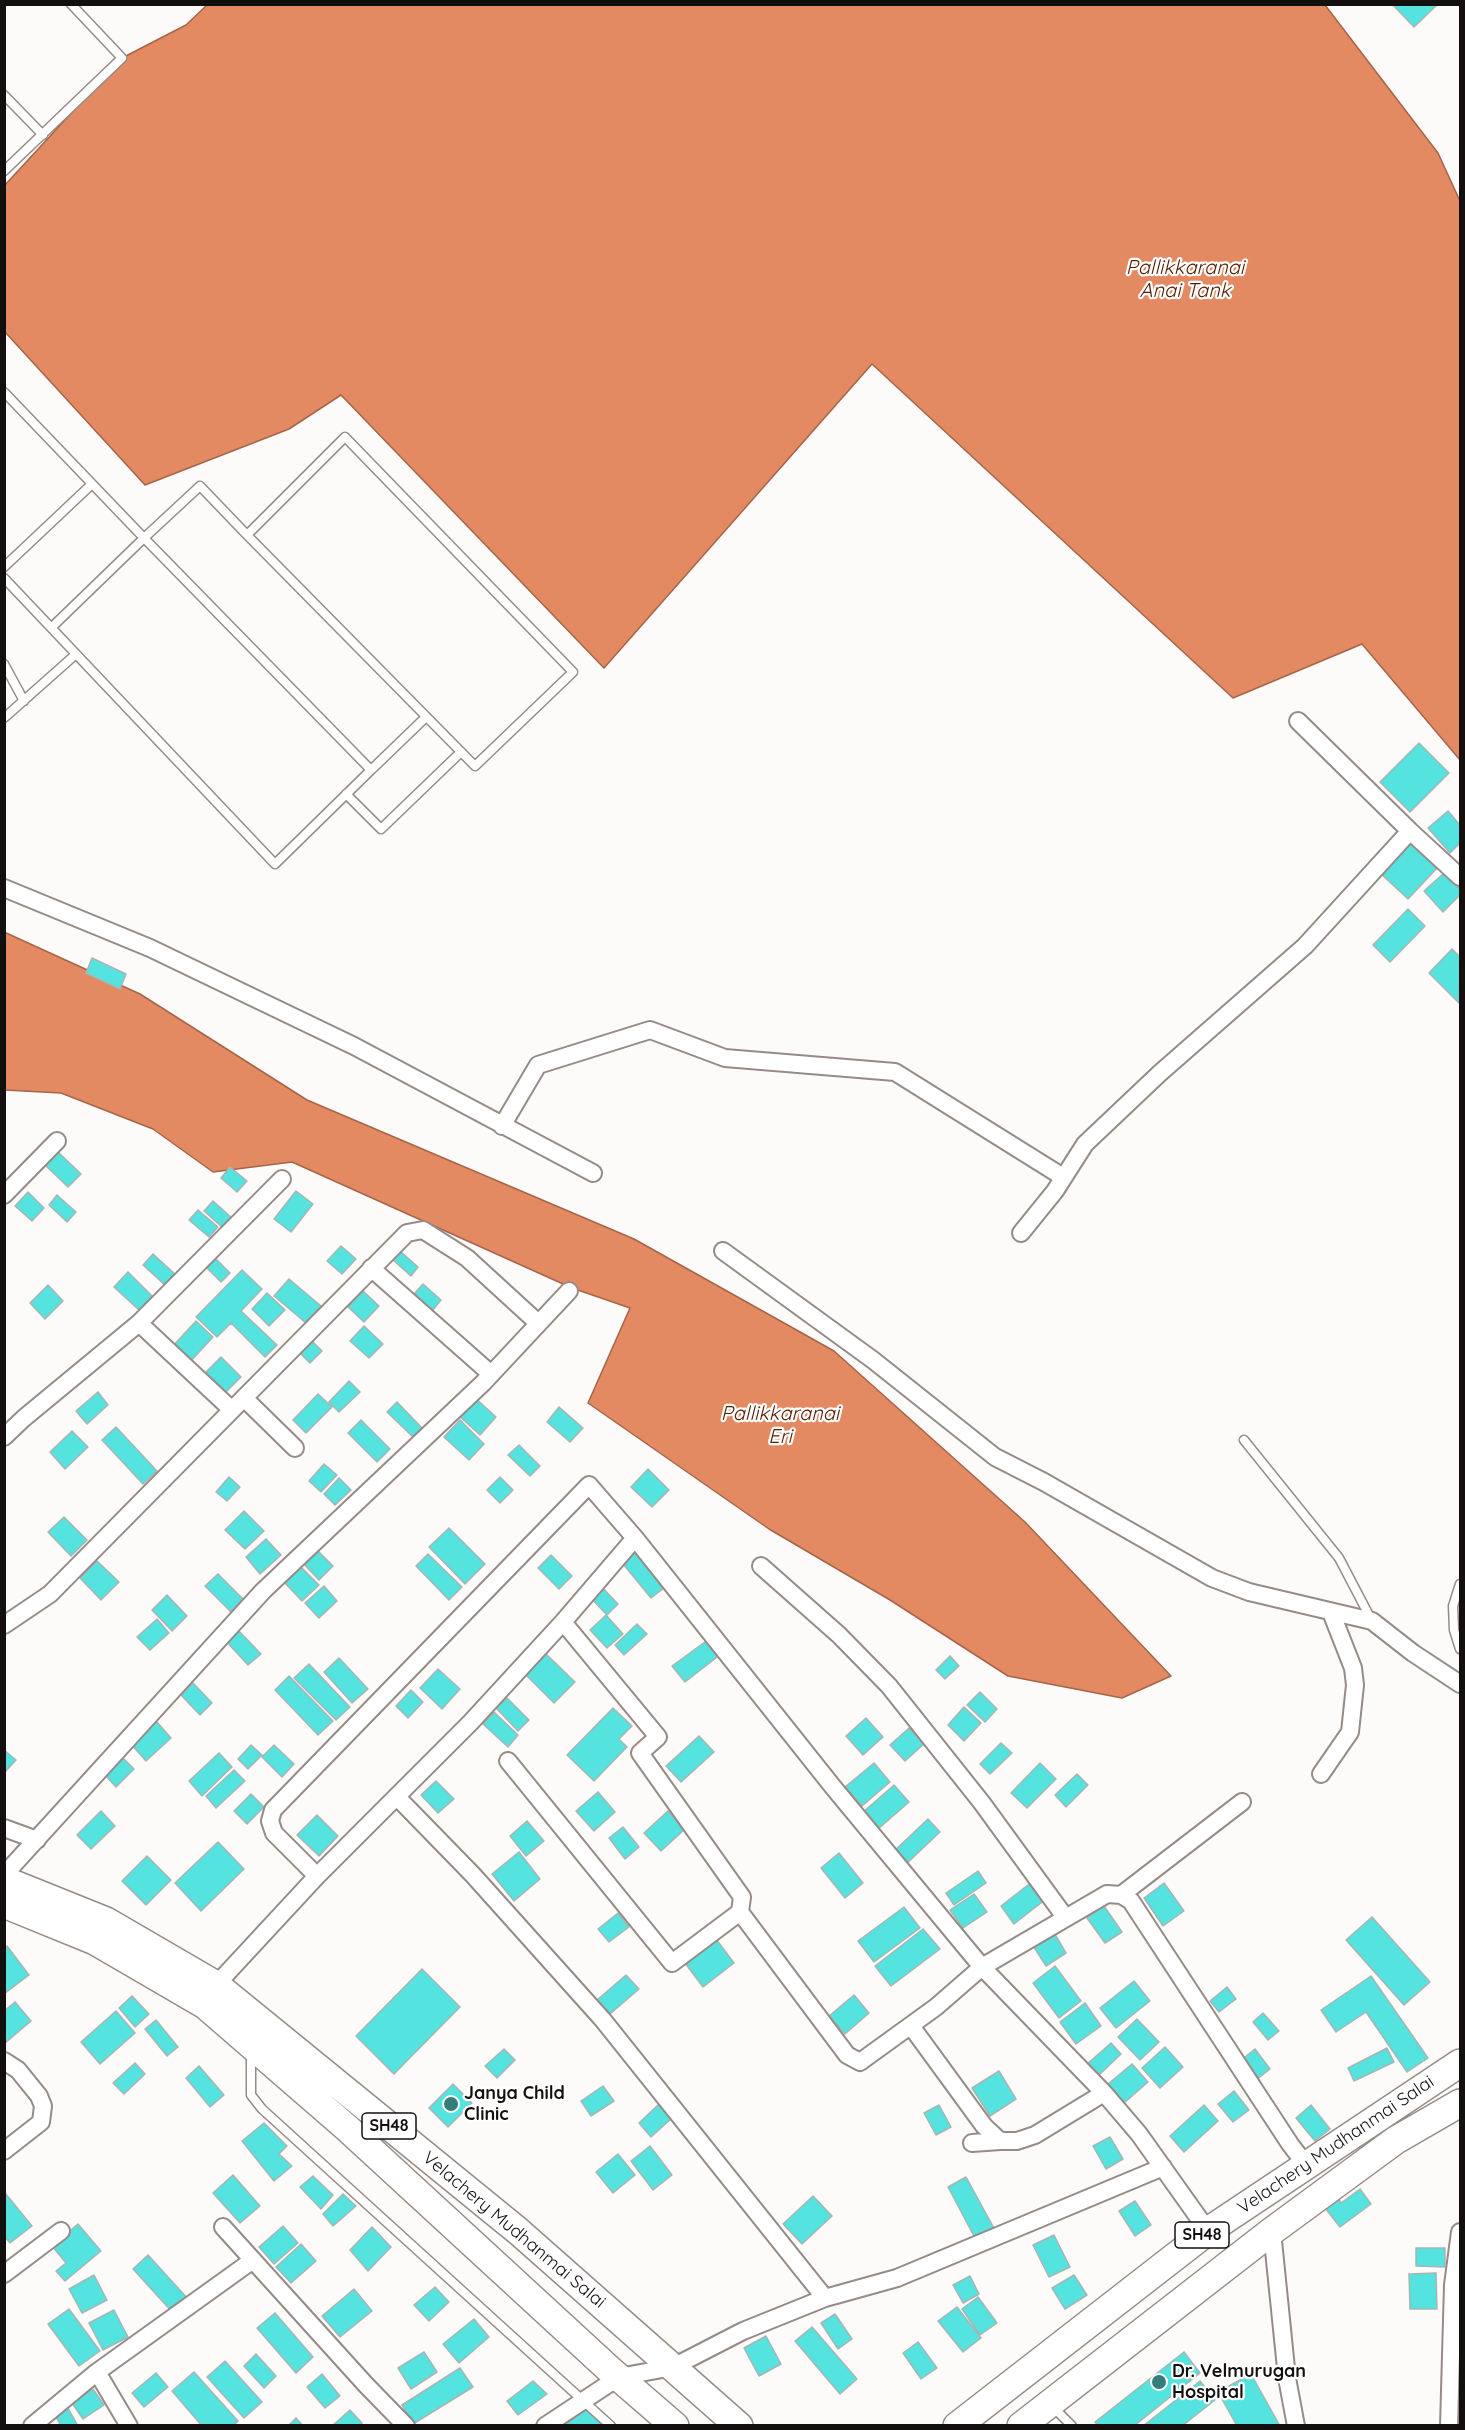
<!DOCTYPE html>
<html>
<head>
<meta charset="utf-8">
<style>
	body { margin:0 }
	#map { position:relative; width:1465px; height:2430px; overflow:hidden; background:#fdfbfa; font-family:Quicksand,sans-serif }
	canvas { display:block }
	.frame { position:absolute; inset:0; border:6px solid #130f0e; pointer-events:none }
</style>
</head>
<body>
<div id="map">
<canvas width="1465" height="2430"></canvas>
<div class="frame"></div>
</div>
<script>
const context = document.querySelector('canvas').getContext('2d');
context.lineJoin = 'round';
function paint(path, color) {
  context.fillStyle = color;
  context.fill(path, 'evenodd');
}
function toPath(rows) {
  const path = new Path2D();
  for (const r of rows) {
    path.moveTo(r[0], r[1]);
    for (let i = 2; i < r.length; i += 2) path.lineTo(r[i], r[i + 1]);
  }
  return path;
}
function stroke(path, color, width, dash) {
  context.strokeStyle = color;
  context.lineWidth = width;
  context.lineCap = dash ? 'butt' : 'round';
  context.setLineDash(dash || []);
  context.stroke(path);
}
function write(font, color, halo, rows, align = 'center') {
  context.font = font + ' Quicksand,sans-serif';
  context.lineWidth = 4.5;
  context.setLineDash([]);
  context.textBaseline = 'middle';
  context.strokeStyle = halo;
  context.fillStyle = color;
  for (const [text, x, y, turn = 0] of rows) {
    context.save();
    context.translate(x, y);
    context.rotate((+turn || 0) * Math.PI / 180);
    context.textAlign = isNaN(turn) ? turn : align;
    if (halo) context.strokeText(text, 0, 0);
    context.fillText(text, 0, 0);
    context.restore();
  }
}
const water = toPath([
	[207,5,1325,5,1438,153,1460,201,1460,760,1362,644,1233,698,872,364,604,668,341,395,289,429,145,485,5,332,5,185,122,58,186,25,207,5],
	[4,932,140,994,307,1100,634,1239,834,1351,1025,1522,1171,1676,1122,1698,1008,1676,890,1600,769,1529,588,1403,630,1308,572,1288,292,1162,213,1172,153,1129,61,1093,5,1090,4,932]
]);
const building = toPath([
	[1392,4,1438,4,1414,27,1392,4],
	[1419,743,1449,773,1410,812,1380,782,1419,743],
	[1448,811,1460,825,1460,843,1450,853,1428,828,1448,811],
	[1410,839,1439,866,1408,899,1379,872,1410,839],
	[1445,872,1460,889,1460,895,1443,912,1424,891,1445,872],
	[1408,909,1425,926,1390,962,1373,945,1408,909],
	[1452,949,1460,957,1459,1003,1429,973,1452,949],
	[92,958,126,974,120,989,86,973,92,958],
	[58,1152,81,1174,68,1187,45,1165,58,1152],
	[230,1167,247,1181,237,1192,221,1178,230,1167],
	[296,1191,313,1204,291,1232,274,1219,296,1191],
	[28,1192,44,1208,32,1221,15,1206,28,1192],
	[57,1195,76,1212,67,1222,49,1205,57,1195],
	[213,1201,232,1218,223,1228,204,1211,213,1201],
	[198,1210,218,1227,209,1237,189,1220,198,1210],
	[341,1246,356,1259,342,1274,327,1261,341,1246],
	[400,1251,418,1267,411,1276,392,1259,400,1251],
	[153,1254,176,1275,166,1286,143,1265,153,1254],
	[211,1254,230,1273,221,1282,202,1263,211,1254],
	[242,1270,262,1289,241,1311,277,1345,265,1357,231,1323,217,1337,196,1317,242,1270],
	[128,1272,153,1297,140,1311,114,1287,128,1272],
	[289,1279,321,1306,306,1323,274,1296,289,1279],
	[423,1284,441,1300,432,1311,414,1294,423,1284],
	[48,1285,63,1301,45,1319,30,1303,48,1285],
	[363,1291,379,1306,364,1322,348,1307,363,1291],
	[267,1293,285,1310,269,1326,252,1309,267,1293],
	[196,1321,213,1337,189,1363,172,1347,196,1321],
	[364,1326,383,1344,369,1358,350,1341,364,1326],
	[309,1338,322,1351,310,1363,297,1350,309,1338],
	[221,1357,241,1377,223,1395,203,1375,221,1357],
	[349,1381,360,1392,339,1412,329,1402,349,1381],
	[98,1392,108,1405,87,1424,76,1411,98,1392],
	[318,1394,332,1407,306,1433,293,1420,318,1394],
	[473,1396,496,1417,480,1435,457,1414,473,1396],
	[397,1402,422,1428,413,1437,387,1412,397,1402],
	[559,1407,583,1428,570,1442,547,1422,559,1407],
	[361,1420,390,1449,377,1462,348,1433,361,1420],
	[460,1420,484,1444,469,1460,444,1437,460,1420],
	[116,1427,157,1471,143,1484,102,1440,116,1427],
	[72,1431,88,1447,65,1469,50,1452,72,1431],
	[519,1445,540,1466,530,1476,508,1455,519,1445],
	[324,1464,337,1475,321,1492,309,1481,324,1464],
	[648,1469,669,1490,652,1507,631,1487,648,1469],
	[229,1477,240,1487,227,1501,216,1492,229,1477],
	[500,1477,513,1490,500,1503,487,1490,500,1477],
	[339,1478,351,1490,335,1505,324,1494,339,1478],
	[244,1511,264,1531,245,1549,225,1530,244,1511],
	[64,1517,87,1540,71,1556,48,1532,64,1517],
	[449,1528,485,1564,465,1584,429,1547,449,1528],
	[266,1539,281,1555,260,1574,246,1557,266,1539],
	[316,1549,333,1566,319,1580,302,1562,316,1549],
	[633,1549,664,1588,651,1598,619,1559,633,1549],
	[428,1554,462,1587,449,1600,416,1566,428,1554],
	[551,1555,572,1576,559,1589,538,1568,551,1555],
	[97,1561,119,1582,101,1600,80,1578,97,1561],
	[301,1567,319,1585,302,1601,284,1582,301,1567],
	[218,1574,243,1599,231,1612,205,1586,218,1574],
	[598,1583,618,1604,607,1615,587,1594,598,1583],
	[324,1586,337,1601,319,1618,305,1603,324,1586],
	[167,1595,187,1616,172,1631,152,1610,167,1595],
	[606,1615,623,1634,607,1648,590,1630,606,1615],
	[157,1619,169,1633,150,1650,137,1637,157,1619],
	[637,1624,647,1634,624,1655,615,1645,637,1624],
	[237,1629,261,1654,248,1665,225,1640,237,1629],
	[709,1639,721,1654,685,1682,672,1666,709,1639],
	[546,1654,575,1682,554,1703,525,1674,546,1654],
	[950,1656,959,1666,945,1679,936,1670,950,1656],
	[339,1658,368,1689,352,1703,324,1672,339,1658],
	[309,1664,350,1707,336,1720,294,1678,309,1664],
	[438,1669,460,1689,442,1709,420,1688,438,1669],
	[289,1676,333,1721,318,1735,275,1690,289,1676],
	[193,1683,212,1703,200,1715,181,1695,193,1683],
	[411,1690,423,1702,408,1718,396,1706,411,1690],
	[980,1692,997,1709,985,1722,967,1705,980,1692],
	[507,1698,529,1720,518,1731,496,1708,507,1698],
	[964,1707,981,1723,964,1741,948,1725,964,1707],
	[613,1708,632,1726,619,1739,627,1747,594,1781,567,1755,613,1708],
	[494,1712,518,1735,508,1747,483,1724,494,1712],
	[866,1718,883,1737,863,1755,846,1736,866,1718],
	[156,1721,171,1738,146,1761,131,1744,156,1721],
	[909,1728,924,1744,905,1761,890,1745,909,1728],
	[699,1736,714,1752,681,1782,666,1766,699,1736],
	[1001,1743,1012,1753,990,1774,980,1764,1001,1743],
	[251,1745,262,1755,248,1769,238,1759,251,1745],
	[274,1745,294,1764,282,1777,262,1757,274,1745],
	[4,1750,16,1760,4,1773,4,1750],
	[219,1753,232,1767,202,1796,189,1781,219,1753],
	[121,1756,134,1769,116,1787,103,1773,121,1756],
	[874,1763,890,1782,862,1806,845,1787,874,1763],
	[1040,1763,1056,1779,1027,1808,1011,1793,1040,1763],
	[234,1770,245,1781,216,1808,206,1796,234,1770],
	[1077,1774,1088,1785,1066,1807,1055,1795,1077,1774],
	[436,1781,454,1799,438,1813,421,1795,436,1781],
	[894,1785,909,1802,877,1830,862,1813,894,1785],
	[598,1792,615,1812,594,1831,576,1811,598,1792],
	[251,1794,264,1807,247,1824,234,1811,251,1794],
	[101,1811,115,1826,91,1849,77,1835,101,1811],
	[668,1811,685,1829,661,1851,644,1833,668,1811],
	[317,1815,338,1836,319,1856,297,1835,317,1815],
	[928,1819,940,1832,904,1866,892,1853,928,1819],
	[527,1821,544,1841,526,1856,510,1836,527,1821],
	[623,1827,639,1847,625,1859,609,1838,623,1827],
	[218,1842,244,1869,201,1911,175,1883,218,1842],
	[519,1852,540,1879,514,1901,492,1874,519,1852],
	[839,1853,863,1883,845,1898,821,1868,839,1853],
	[147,1856,171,1880,146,1905,122,1881,147,1856],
	[978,1871,986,1883,954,1905,946,1893,978,1871],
	[1033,1881,1046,1899,1014,1924,1001,1906,1033,1881],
	[1164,1883,1184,1911,1163,1926,1144,1898,1164,1883],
	[974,1894,987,1912,963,1928,950,1910,974,1894],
	[1104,1906,1122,1932,1105,1943,1087,1918,1104,1906],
	[904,1907,920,1928,874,1962,858,1941,904,1907],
	[618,1913,629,1927,609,1942,598,1929,618,1913],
	[1372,1917,1430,1982,1404,2005,1346,1940,1372,1917],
	[923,1929,940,1949,891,1986,875,1966,923,1929],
	[1053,1931,1066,1953,1046,1966,1032,1944,1053,1931],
	[716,1939,734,1963,703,1987,685,1963,716,1939],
	[7,1946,29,1975,4,1994,4,1948,7,1946],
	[1055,1966,1081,2001,1059,2018,1033,1983,1055,1966],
	[422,1969,460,2007,394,2074,356,2036,422,1969],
	[626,1975,639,1989,610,2014,597,2000,626,1975],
	[1371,1976,1428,2058,1407,2072,1366,2012,1336,2032,1321,2010,1371,1976],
	[1134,1981,1150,2001,1116,2028,1100,2008,1134,1981],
	[1227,1987,1236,1999,1219,2012,1210,2001,1227,1987],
	[854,1995,869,2013,845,2034,829,2016,854,1995],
	[132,1996,149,2014,135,2027,119,2008,132,1996],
	[15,2002,31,2021,4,2044,4,2011,15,2002],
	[1085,2003,1101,2026,1076,2044,1060,2022,1085,2003],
	[116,2011,135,2033,100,2064,81,2042,116,2011],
	[1263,2013,1279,2031,1268,2040,1253,2022,1263,2013],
	[1137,2019,1159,2042,1140,2060,1118,2037,1137,2019],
	[156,2020,178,2047,167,2056,145,2029,156,2020],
	[1111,2043,1121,2054,1097,2077,1086,2065,1111,2043],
	[1165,2047,1183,2067,1160,2088,1142,2068,1165,2047],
	[1387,2048,1394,2062,1354,2081,1348,2068,1387,2048],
	[504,2049,515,2060,497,2078,485,2066,504,2049],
	[1255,2049,1270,2069,1256,2080,1240,2061,1255,2049],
	[135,2063,145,2074,124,2094,113,2083,135,2063],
	[1132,2064,1148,2082,1124,2103,1108,2084,1132,2064],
	[199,2066,224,2095,210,2107,186,2078,199,2066],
	[999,2071,1016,2099,990,2116,972,2088,999,2071],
	[453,2084,472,2103,448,2127,429,2108,453,2084],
	[603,2086,614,2101,591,2116,581,2101,603,2086],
	[1234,2091,1249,2110,1233,2122,1218,2104,1234,2091],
	[659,2104,672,2118,651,2137,639,2123,659,2104],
	[939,2105,951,2127,936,2135,924,2113,939,2105],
	[1204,2105,1218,2121,1184,2152,1170,2136,1204,2105],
	[1311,2105,1330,2129,1315,2141,1296,2118,1311,2105],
	[264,2123,287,2146,279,2154,292,2166,274,2181,242,2141,264,2123],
	[1110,2137,1123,2159,1106,2169,1093,2146,1110,2137],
	[650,2146,672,2175,653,2190,631,2161,650,2146],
	[618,2154,635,2175,613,2193,596,2172,618,2154],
	[233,2175,260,2206,240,2223,213,2193,233,2175],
	[313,2176,333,2195,321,2209,300,2187,313,2176],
	[966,2177,995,2230,976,2240,948,2187,966,2177],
	[1360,2189,1371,2204,1340,2227,1325,2208,1338,2198,1341,2203,1360,2189],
	[5,2193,32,2226,10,2243,4,2236,5,2193],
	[343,2194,356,2206,333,2226,323,2214,343,2194],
	[813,2196,832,2216,802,2244,783,2224,813,2196],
	[1135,2201,1151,2225,1135,2236,1119,2211,1135,2201],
	[78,2224,101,2251,65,2281,56,2271,66,2263,52,2246,78,2224],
	[283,2226,298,2243,274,2264,259,2247,283,2226],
	[372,2227,391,2247,368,2271,350,2250,372,2227],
	[1054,2235,1070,2267,1049,2277,1033,2245,1054,2235],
	[301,2244,316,2261,291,2283,276,2267,301,2244],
	[1416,2248,1445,2248,1445,2267,1416,2266,1416,2248],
	[148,2255,189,2300,174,2314,133,2269,148,2255],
	[1436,2273,1437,2309,1410,2309,1409,2274,1436,2273],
	[94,2275,107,2300,82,2313,69,2289,94,2275],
	[1074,2275,1087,2295,1065,2309,1052,2288,1074,2275],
	[970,2276,979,2294,963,2303,953,2285,970,2276],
	[435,2287,449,2302,429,2321,414,2305,435,2287],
	[354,2289,372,2311,340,2337,322,2316,354,2289],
	[978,2297,997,2323,980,2335,962,2309,978,2297],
	[957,2307,981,2338,963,2352,938,2321,957,2307],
	[69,2309,100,2351,79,2366,48,2324,69,2309],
	[114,2310,128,2337,103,2350,89,2323,114,2310],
	[275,2313,313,2357,296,2373,257,2328,275,2313],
	[835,2314,852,2339,838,2349,821,2323,835,2314],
	[474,2319,489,2337,459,2363,443,2344,474,2319],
	[812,2327,857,2379,840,2394,795,2341,812,2327],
	[766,2336,781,2364,759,2376,744,2348,766,2336],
	[918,2342,937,2368,921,2379,903,2353,918,2342],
	[424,2352,437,2372,411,2389,398,2368,424,2352],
	[1184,2352,1200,2373,1134,2426,1098,2426,1095,2422,1184,2352],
	[256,2354,276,2376,264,2388,244,2366,256,2354],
	[225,2361,262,2402,244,2418,207,2377,225,2361],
	[460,2368,473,2387,413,2424,402,2405,460,2368],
	[194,2372,238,2421,233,2426,202,2426,172,2391,194,2372],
	[156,2373,168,2387,144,2407,132,2393,156,2373],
	[322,2374,340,2396,325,2408,307,2387,322,2374],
	[1251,2374,1280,2426,1237,2426,1218,2392,1251,2374],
	[533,2381,547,2394,518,2415,507,2401,533,2381],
	[1200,2381,1215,2400,1182,2426,1143,2426,1200,2381],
	[93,2389,104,2405,83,2419,72,2403,93,2389],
	[589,2406,604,2426,564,2426,589,2406],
	[68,2408,78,2426,61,2426,55,2415,68,2408],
	[350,2410,362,2423,360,2426,332,2426,350,2410],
	[296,2418,303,2426,288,2426,296,2418]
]);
const lane = toPath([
	[4,95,43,135],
	[4,171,122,58,71,4],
	[4,392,144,538,52,627],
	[4,567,92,484],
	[4,578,275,864,371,770,144,538,200,486,247,535,345,437,573,672,475,766,247,535],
	[4,664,24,701],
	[4,718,75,655],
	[371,770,426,717],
	[346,794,381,829,461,752],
	[1244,1440,1339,1558,1372,1621],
	[1460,1584,1453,1606,1454,1630,1460,1649],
	[251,2052,251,2095,262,2109,611,2426],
	[1053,2407,1072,2426]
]);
const street = toPath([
	[1298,721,1410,831,1460,877],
	[4,888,150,948,354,1046,593,1173],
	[502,1126,538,1065,650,1030,725,1058,895,1072,1063,1177],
	[4,1195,57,1141],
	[1021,1233,1055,1191,1085,1144,1160,1073,1305,946,1410,831],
	[723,1251,873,1360,995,1457,1044,1482,1212,1578,1249,1592,1372,1621,1413,1653,1460,1684],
	[371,1268,491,1374],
	[139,1323,232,1410],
	[244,1398,295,1448],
	[4,1437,24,1418,139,1323,282,1179],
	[761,1566,839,1635,889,1686,982,1803,1065,1917],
	[563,1622,658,1737,640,1753,742,1897,740,1912],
	[4,1625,50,1594,407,1233,423,1230,467,1258,538,1323],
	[508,1761,672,1963,740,1912,847,2055,860,2062,936,2007,982,1967,1104,2093,1139,2134,1208,2231],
	[1321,1774,1350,1732,1355,1685,1353,1668,1331,1612],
	[397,1797,473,1875,603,2020,825,2298],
	[4,1828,37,1840],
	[4,1875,263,1591,483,1383,569,1291],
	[317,1876,274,1833,270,1821,273,1810,589,1485,635,1538],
	[1121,1895,1242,1802],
	[216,1985,317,1876,471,1722,563,1622,635,1538,833,1787,982,1967,1107,1894,1121,1895,1131,1901,1290,2144,1306,2165],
	[911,2026,984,2126,1000,2141,1017,2141,1035,2135,1104,2093],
	[4,2061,18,2070,39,2096,43,2106,41,2122,4,2151],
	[972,2143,1000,2141],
	[223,2227,366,2385,406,2426],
	[1272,2231,1287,2378,1296,2426],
	[4,2274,61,2231],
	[97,2372,129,2426],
	[32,2426,97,2372,253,2260],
	[545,2426,619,2377,673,2367,743,2331,825,2298,897,2278,1163,2167],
	[1449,2426,1453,2285,1460,2232]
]);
const primary = toPath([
	[4,1880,106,1921,216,1985,518,2231,739,2426],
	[4,1904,95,1941,205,2005,347,2128,609,2369,675,2426],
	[957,2426,1208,2231,1460,2063],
	[1021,2426,1272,2231,1396,2140,1460,2103]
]);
const markers = [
	[451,2104,8,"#357d7a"],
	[1159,2382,8,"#357d7a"]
];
const shields = [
	[389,2126,54],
	[1202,2235,54]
];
const shieldNames = [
	["SH48",389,2126],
	["SH48",1202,2235]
];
const poiNames = [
	["Janya Child",464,2094],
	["Clinic",464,2115],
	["Dr. Velmurugan",1172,2372],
	["Hospital",1172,2393]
];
const streetNames = [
	["Velachery Mudhanmai Salai",1336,2145,-34],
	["Velachery Mudhanmai Salai",514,2230,40]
];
const waterNames = [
	["Pallikkaranai",1185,268],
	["Anai Tank",1185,291],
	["Pallikkaranai",780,1414],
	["Eri",780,1437]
];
paint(water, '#e38a62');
stroke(water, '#a56549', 1.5);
paint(building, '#54e3de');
stroke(building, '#a7b5b4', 1.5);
stroke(lane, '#968b86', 11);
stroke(street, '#968b86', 20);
stroke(primary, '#968b86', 30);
stroke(lane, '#fff', 8);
stroke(street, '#fff', 16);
stroke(primary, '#fff', 27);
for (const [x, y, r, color] of markers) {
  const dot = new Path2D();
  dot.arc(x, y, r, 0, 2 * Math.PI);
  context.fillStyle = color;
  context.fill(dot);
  stroke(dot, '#fff', 2);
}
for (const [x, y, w] of shields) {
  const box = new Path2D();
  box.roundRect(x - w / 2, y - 13, w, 26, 4.5);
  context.fillStyle = '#fff';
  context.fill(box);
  stroke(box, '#130f0e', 1.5);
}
write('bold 16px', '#130f0e', null, shieldNames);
write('bold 18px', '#130f0e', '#fff', poiNames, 'left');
write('18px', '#130f0e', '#fff', streetNames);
write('italic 20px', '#541d00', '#fff', waterNames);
</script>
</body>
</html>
